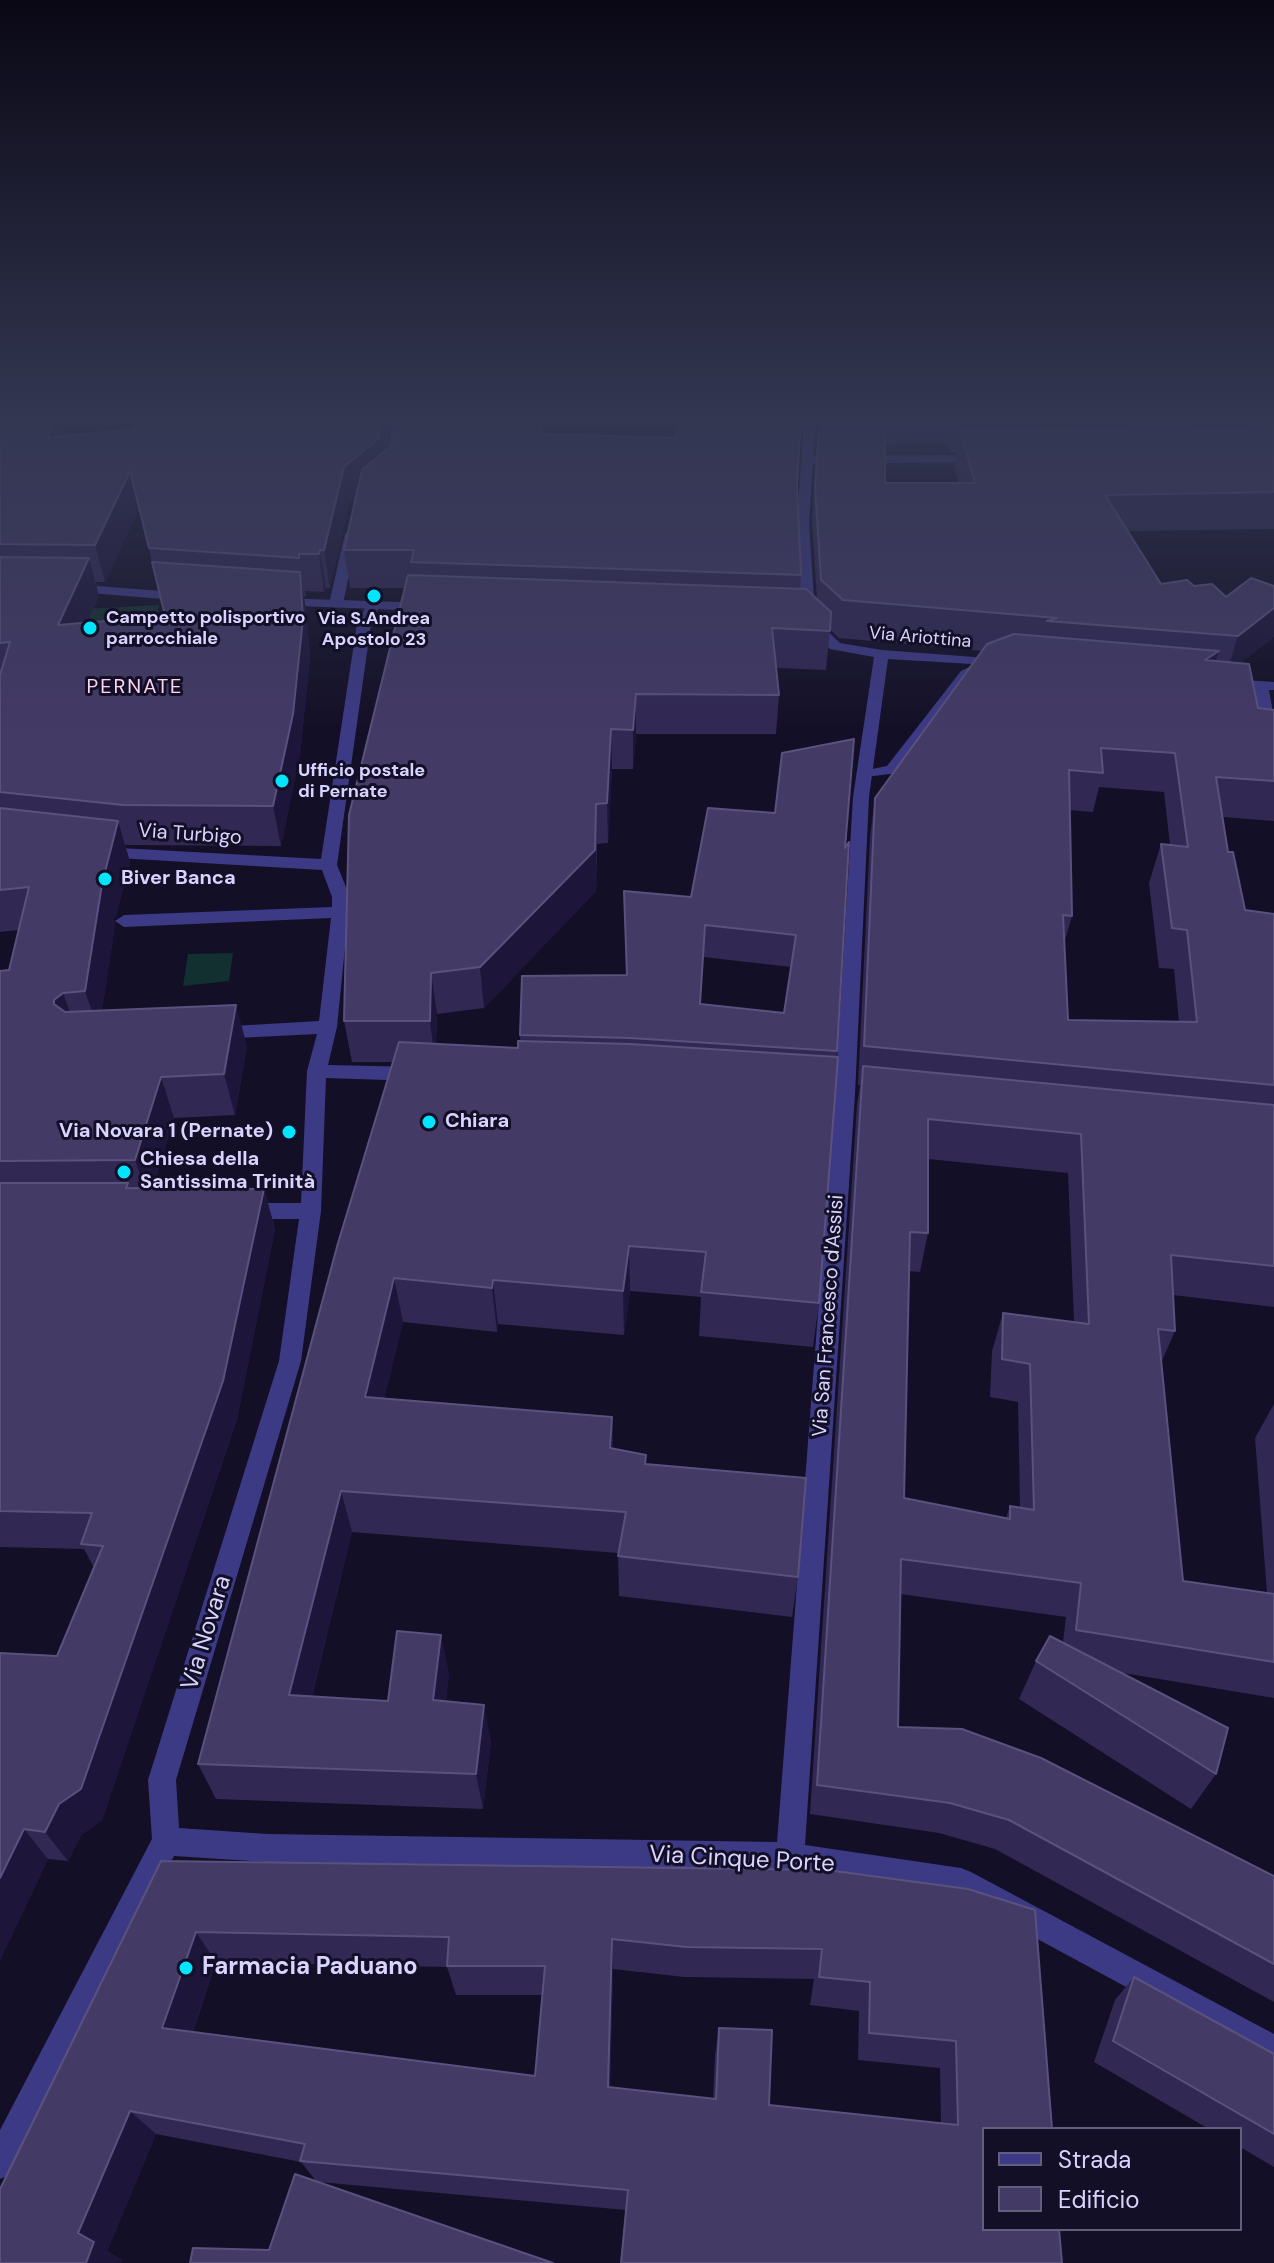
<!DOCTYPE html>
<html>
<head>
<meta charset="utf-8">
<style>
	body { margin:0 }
	#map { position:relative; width:1274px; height:2263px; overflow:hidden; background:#130f26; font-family:"DM Sans",sans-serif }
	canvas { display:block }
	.legend { position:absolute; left:982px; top:2127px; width:260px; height:104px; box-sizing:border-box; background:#130f26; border:2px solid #625e7d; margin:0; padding:10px 14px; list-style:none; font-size:24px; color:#d9d4ff }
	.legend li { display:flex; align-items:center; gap:16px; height:40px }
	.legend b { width:40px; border:2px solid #625e7d }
</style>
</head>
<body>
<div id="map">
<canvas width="1274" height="2263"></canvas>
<ul class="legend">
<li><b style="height:10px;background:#3d3a85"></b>Strada</li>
<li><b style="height:22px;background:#433a66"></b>Edificio</li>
</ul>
</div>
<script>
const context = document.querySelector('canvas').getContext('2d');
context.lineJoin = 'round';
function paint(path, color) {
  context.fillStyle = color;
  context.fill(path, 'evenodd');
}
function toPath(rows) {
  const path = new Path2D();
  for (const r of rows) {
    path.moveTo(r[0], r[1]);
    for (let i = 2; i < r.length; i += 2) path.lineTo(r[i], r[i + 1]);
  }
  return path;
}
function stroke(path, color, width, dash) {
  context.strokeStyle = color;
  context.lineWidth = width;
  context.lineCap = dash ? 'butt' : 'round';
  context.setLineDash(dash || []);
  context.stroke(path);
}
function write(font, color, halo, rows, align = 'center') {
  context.font = font + ' "DM Sans",sans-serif';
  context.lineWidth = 6;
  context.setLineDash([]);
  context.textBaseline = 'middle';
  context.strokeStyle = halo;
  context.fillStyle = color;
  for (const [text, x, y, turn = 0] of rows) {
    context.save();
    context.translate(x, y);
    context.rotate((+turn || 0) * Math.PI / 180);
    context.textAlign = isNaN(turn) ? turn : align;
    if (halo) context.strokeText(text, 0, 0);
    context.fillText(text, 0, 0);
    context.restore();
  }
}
const green = toPath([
	[159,605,151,644,30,612],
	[233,953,229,981,183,986,188,954]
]);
const pedestrian = toPath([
	[977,663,982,664,982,670,971,677,898,773,857,778,857,772,887,766,961,671,977,663]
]);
const minor = toPath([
	[392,419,404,419,399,467,393,471,387,467,392,419],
	[983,455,989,459,987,462,807,464,801,460,807,456,983,455],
	[351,530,357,534,343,604,336,608,329,604,345,534,351,530],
	[373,601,380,605,371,624,337,865,350,897,337,1027,328,1065,417,1067,427,1074,417,1081,326,1078,321,1211,301,1361,176,1780,179,1828,267,1834,777,1842,835,1094,853,797,874,657,830,649,804,623,816,620,840,643,882,650,1001,659,1006,660,1006,666,888,659,869,797,855,1094,805,1845,961,1868,971,1872,1274,2034,1274,2067,958,1896,790,1871,267,1862,174,1856,11,2174,0,2179,0,2130,152,1839,148,1780,279,1361,299,1219,243,1219,236,1217,233,1211,236,1205,243,1203,301,1203,307,1071,317,1034,216,1039,207,1033,216,1027,319,1021,331,918,124,927,115,921,124,915,332,907,332,897,322,870,101,857,93,852,101,847,321,859,357,624,368,602,373,601],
	[1228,679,1274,682,1274,690,1269,690,1274,718,1274,767,1266,762,1254,689,1223,686,1221,683,1228,679]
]);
const tertiary = toPath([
	[804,419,816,419,809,522,815,614,808,618,801,614,797,522,804,419],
	[71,584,187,593,194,597,187,601,66,591,64,588,71,584],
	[279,598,427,603,434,607,427,611,274,605,272,602,279,598]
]);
const wall = toPath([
	[41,419,57,419,62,437,134,429,138,419,389,419,386,450,522,420,544,434,797,485,801,575,800,588,817,599,812,522,818,419,1274,419,1274,529,1128,531,1161,584,1194,586,1226,597,1251,578,1240,663,1258,708,1274,710,1274,821,1223,817,1228,852,1245,910,1274,914,1274,1307,1173,1295,1175,1331,1161,1363,1183,1581,1267,1593,1255,1438,1274,1404,1274,1698,1123,1673,1216,1774,1191,1809,1019,1699,1036,1661,1063,1642,1066,1617,900,1594,898,1727,1274,1876,1274,2002,995,1849,939,1833,810,1814,857,1105,860,1085,858,1085,870,837,875,798,983,651,839,638,830,629,826,670,776,668,779,695,776,734,636,734,633,769,612,769,608,843,597,844,596,891,484,1008,437,1014,436,1044,518,1048,520,1041,520,1035,626,975,624,891,691,897,845,848,837,1051,819,1303,813,1347,699,1336,701,1297,630,1291,624,1335,498,1324,497,1332,403,1322,384,1399,612,1417,613,1449,646,1464,798,1577,792,1617,619,1596,618,1553,352,1532,312,1696,388,1701,449,1673,446,1701,491,1741,483,1809,216,1799,198,1764,393,1062,352,1062,344,1021,405,588,350,588,344,550,356,497,349,503,330,588,326,588,324,592,305,591,306,596,304,596,306,610,310,657,300,754,281,846,125,845,130,862,116,916,113,919,115,925,102,1010,247,1046,235,1115,174,1118,153,1188,264,1189,275,1229,237,1419,102,1820,81,1835,68,1861,48,1859,0,1960,0,1653,57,1656,94,1568,84,1549,0,1547,0,971,9,970,18,930,0,932,0,423],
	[948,443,950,452,956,452,954,466,959,483,885,483,885,444],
	[139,508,165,616,88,622,99,596,96,582,105,582],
	[1099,787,1164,792,1170,845,1161,844,1149,883,1159,968,1174,969,1179,1022,1068,1020,1064,944,1072,916,1069,810,1093,812],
	[703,957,791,967,784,1013,700,1004],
	[928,1159,1068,1173,1074,1322,1003,1313,992,1351,990,1397,1018,1402,1020,1508,1010,1506,1006,1518,904,1498,909,1271,920,1272,928,1233],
	[161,1861,827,1870,1052,2129,626,2210,319,2182,269,2250,316,2181,301,2162,156,2134,107,2251,122,2260,0,2263],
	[216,1962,447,1967,456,1995,542,1995,535,2076,193,2032],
	[613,1969,684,1977,814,1979,810,2005,859,2011,858,2060,940,2068,941,2124,769,2105,719,2028,715,2055,713,2099,610,2087],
	[1134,1977,1274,2054,1274,2167,1240,2147,1240,2129,1209,2129,1094,2062,1115,2000]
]);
const shadedWall = toPath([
	[56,419,57,419,66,452,47,438],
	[381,419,389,419,383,474,349,503,330,588,324,550,344,467],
	[130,471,139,508,105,582,95,545],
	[320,550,326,588,324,592,319,554],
	[89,558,99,596,69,663,58,625],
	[300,572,306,610,310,657,300,754,281,846,273,806],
	[1274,608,1274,637,1226,675,1238,636],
	[1219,651,1207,688,1205,660],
	[636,694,636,734,633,769,633,730],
	[611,729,612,769,608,843,607,803],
	[596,804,596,891,484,1008,480,967],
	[118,821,130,862,116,916,113,919,115,925,99,1032,85,991,99,879],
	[431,973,437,1014,435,1062,430,1021],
	[63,993,78,1034,54,1004,54,1000],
	[236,1005,247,1046,235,1115,224,1074],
	[161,1077,174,1118,149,1201,135,1160],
	[264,1189,275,1229,237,1419,102,1820,81,1835,68,1861,45,1832],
	[629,1246,630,1291,624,1335,623,1291],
	[394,1278,403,1322,374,1440,365,1397],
	[493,1280,498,1324,497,1332,492,1288],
	[612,1417,613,1460,610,1448],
	[341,1491,352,1532,303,1731,289,1695],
	[441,1635,449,1673,442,1736,433,1700],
	[484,1705,491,1741,483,1809,476,1774],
	[24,1829,48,1859,0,1960,0,1878],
	[196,1932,216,1962,185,2055,162,2028],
	[612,1939,613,1969,609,2111,608,2087],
	[130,2111,156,2134,107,2251,122,2260,121,2263,86,2263,78,2233]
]);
const building = toPath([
	[41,419,56,419,47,438,134,429,138,419,381,419,379,438,344,467,324,550,320,550,319,554,299,554,299,558,149,548,130,471,95,545,0,544,0,423,41,419],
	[399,419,543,420,541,434,676,438,679,419,801,419,797,485,801,575,411,562,414,550,344,550,362,470,397,441,399,419],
	[1262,419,1274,419,1274,492,1105,495,1161,584,1187,580,1194,586,1212,584,1226,597,1251,578,1274,586,1274,608,1238,636,1047,621,1057,618,843,600,821,580,815,486,819,432,885,431,885,483,975,483,960,431,1261,429,1264,426,1262,419],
	[0,557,89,558,58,625,165,616,152,562,300,572,303,619,293,714,273,806,123,805,0,792,0,675,10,642,0,643,0,557],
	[408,575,806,589,831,612,830,631,772,628,779,695,636,694,633,730,611,729,607,803,596,804,595,850,480,967,431,973,430,1021,344,1021,349,815,408,575],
	[1014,634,1219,651,1205,660,1249,664,1258,708,1274,710,1274,781,1216,777,1228,852,1233,852,1245,910,1274,914,1274,1085,864,1046,875,798,987,644,1014,634],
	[1101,748,1175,753,1188,847,1161,844,1172,928,1187,930,1197,1022,1068,1020,1063,915,1072,916,1069,770,1103,773,1101,748],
	[854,739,845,848,849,842,837,1051,630,1038,520,1035,522,976,627,975,624,891,691,897,708,808,775,813,782,753,854,739],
	[705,925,796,935,784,1013,700,1004,705,925],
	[0,808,118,821,104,876,99,879,102,884,85,991,63,993,54,1000,54,1004,65,1012,236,1005,224,1074,161,1077,135,1160,0,1161,0,971,9,970,29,887,0,890,0,808],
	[518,1041,630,1044,838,1057,819,1303,701,1292,706,1252,629,1246,623,1291,493,1280,492,1288,394,1278,365,1397,612,1417,610,1448,646,1455,645,1464,806,1478,798,1577,618,1556,626,1512,341,1491,289,1695,388,1701,397,1631,441,1635,433,1700,484,1705,476,1774,198,1764,338,1243,399,1042,518,1048,518,1041],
	[863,1066,1274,1105,1274,1266,1171,1255,1175,1331,1158,1329,1183,1581,1274,1594,1274,1662,1076,1630,1081,1583,901,1559,898,1727,962,1729,1041,1758,1274,1876,1274,1964,1009,1820,950,1803,817,1785,863,1066],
	[928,1119,1081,1134,1089,1324,1003,1313,1002,1359,1030,1364,1034,1510,1010,1506,1010,1519,904,1498,910,1232,928,1233,928,1119],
	[0,1183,128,1183,126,1188,264,1189,223,1381,81,1789,59,1804,45,1832,24,1829,0,1878,0,1653,57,1656,103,1546,81,1544,92,1513,0,1511,0,1183],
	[1050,1636,1228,1728,1216,1774,1036,1661,1050,1636],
	[161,1861,827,1870,968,1889,1035,1910,1052,2129,984,2129,984,2229,1059,2229,1062,2263,621,2263,628,2190,300,2161,305,2144,130,2111,78,2233,94,2242,86,2263,0,2263,0,2189,161,1861],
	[196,1932,449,1937,447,1966,545,1966,535,2076,162,2028,196,1932],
	[612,1939,686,1947,822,1949,819,1977,870,1982,869,2033,956,2041,958,2125,769,2105,772,2030,719,2028,716,2099,608,2087,612,1939],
	[1134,1977,1274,2054,1274,2134,1113,2041,1134,1977],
	[295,2174,553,2263,190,2263,193,2248,269,2250,295,2174]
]);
const markers = [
	[374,596,8,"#00e5ff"],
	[90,628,8,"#00e5ff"],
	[282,781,8,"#00e5ff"],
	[105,879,8,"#00e5ff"],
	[429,1122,8,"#00e5ff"],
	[289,1132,8,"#00e5ff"],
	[124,1172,8,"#00e5ff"],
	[186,1968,8,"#00e5ff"]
];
const farPoinames = [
	["Campetto polisportivo",106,618],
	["parrocchiale",106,639],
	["Via S.Andrea",374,619,"center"],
	["Apostolo 23",374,640,"center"],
	["Ufficio postale",298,771],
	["di Pernate",298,792]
];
const farStreetnames = [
	["Via Ariottina",920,638,5]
];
const farQuarternames = [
	["PERNATE",135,688]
];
const streetNames = [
	["Via Turbigo",190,835,4],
	["Via San Francesco d'Assisi",829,1316,-86]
];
const poiNames = [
	["Biver Banca",121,879],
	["Chiara",445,1122],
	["Via Novara 1 (Pernate)",273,1132,"right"],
	["Chiesa della",140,1160],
	["Santissima Trinità",140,1183]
];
const nearStreetnames = [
	["Via Novara",207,1633,-73],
	["Via Cinque Porte",742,1860,3]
];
const nearPoinames = [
	["Farmacia Paduano",202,1968]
];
paint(green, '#12302f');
paint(pedestrian, '#3d3a85');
paint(minor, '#3d3a85');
paint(tertiary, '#3d3a85');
paint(wall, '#312854');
paint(shadedWall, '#1d163a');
paint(building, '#433a66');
stroke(building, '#5a527e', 2);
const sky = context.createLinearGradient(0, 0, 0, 735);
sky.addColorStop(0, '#0a0815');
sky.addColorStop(0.57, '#333752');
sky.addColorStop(1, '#33375200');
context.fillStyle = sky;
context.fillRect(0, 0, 1274, 735);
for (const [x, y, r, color] of markers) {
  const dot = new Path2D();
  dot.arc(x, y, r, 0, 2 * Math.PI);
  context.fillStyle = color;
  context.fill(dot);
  stroke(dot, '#130f26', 3);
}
write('bold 18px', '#d9d4ff', '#130f26', farPoinames, 'left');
write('18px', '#d9d4ff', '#130f26', farStreetnames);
context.letterSpacing = '2px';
write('20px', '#ffd6f0', '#130f26', farQuarternames);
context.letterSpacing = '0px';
write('20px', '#d9d4ff', '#130f26', streetNames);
write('bold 20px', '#d9d4ff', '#130f26', poiNames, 'left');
write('24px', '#d9d4ff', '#130f26', nearStreetnames);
write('bold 24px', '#d9d4ff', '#130f26', nearPoinames, 'left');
</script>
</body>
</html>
